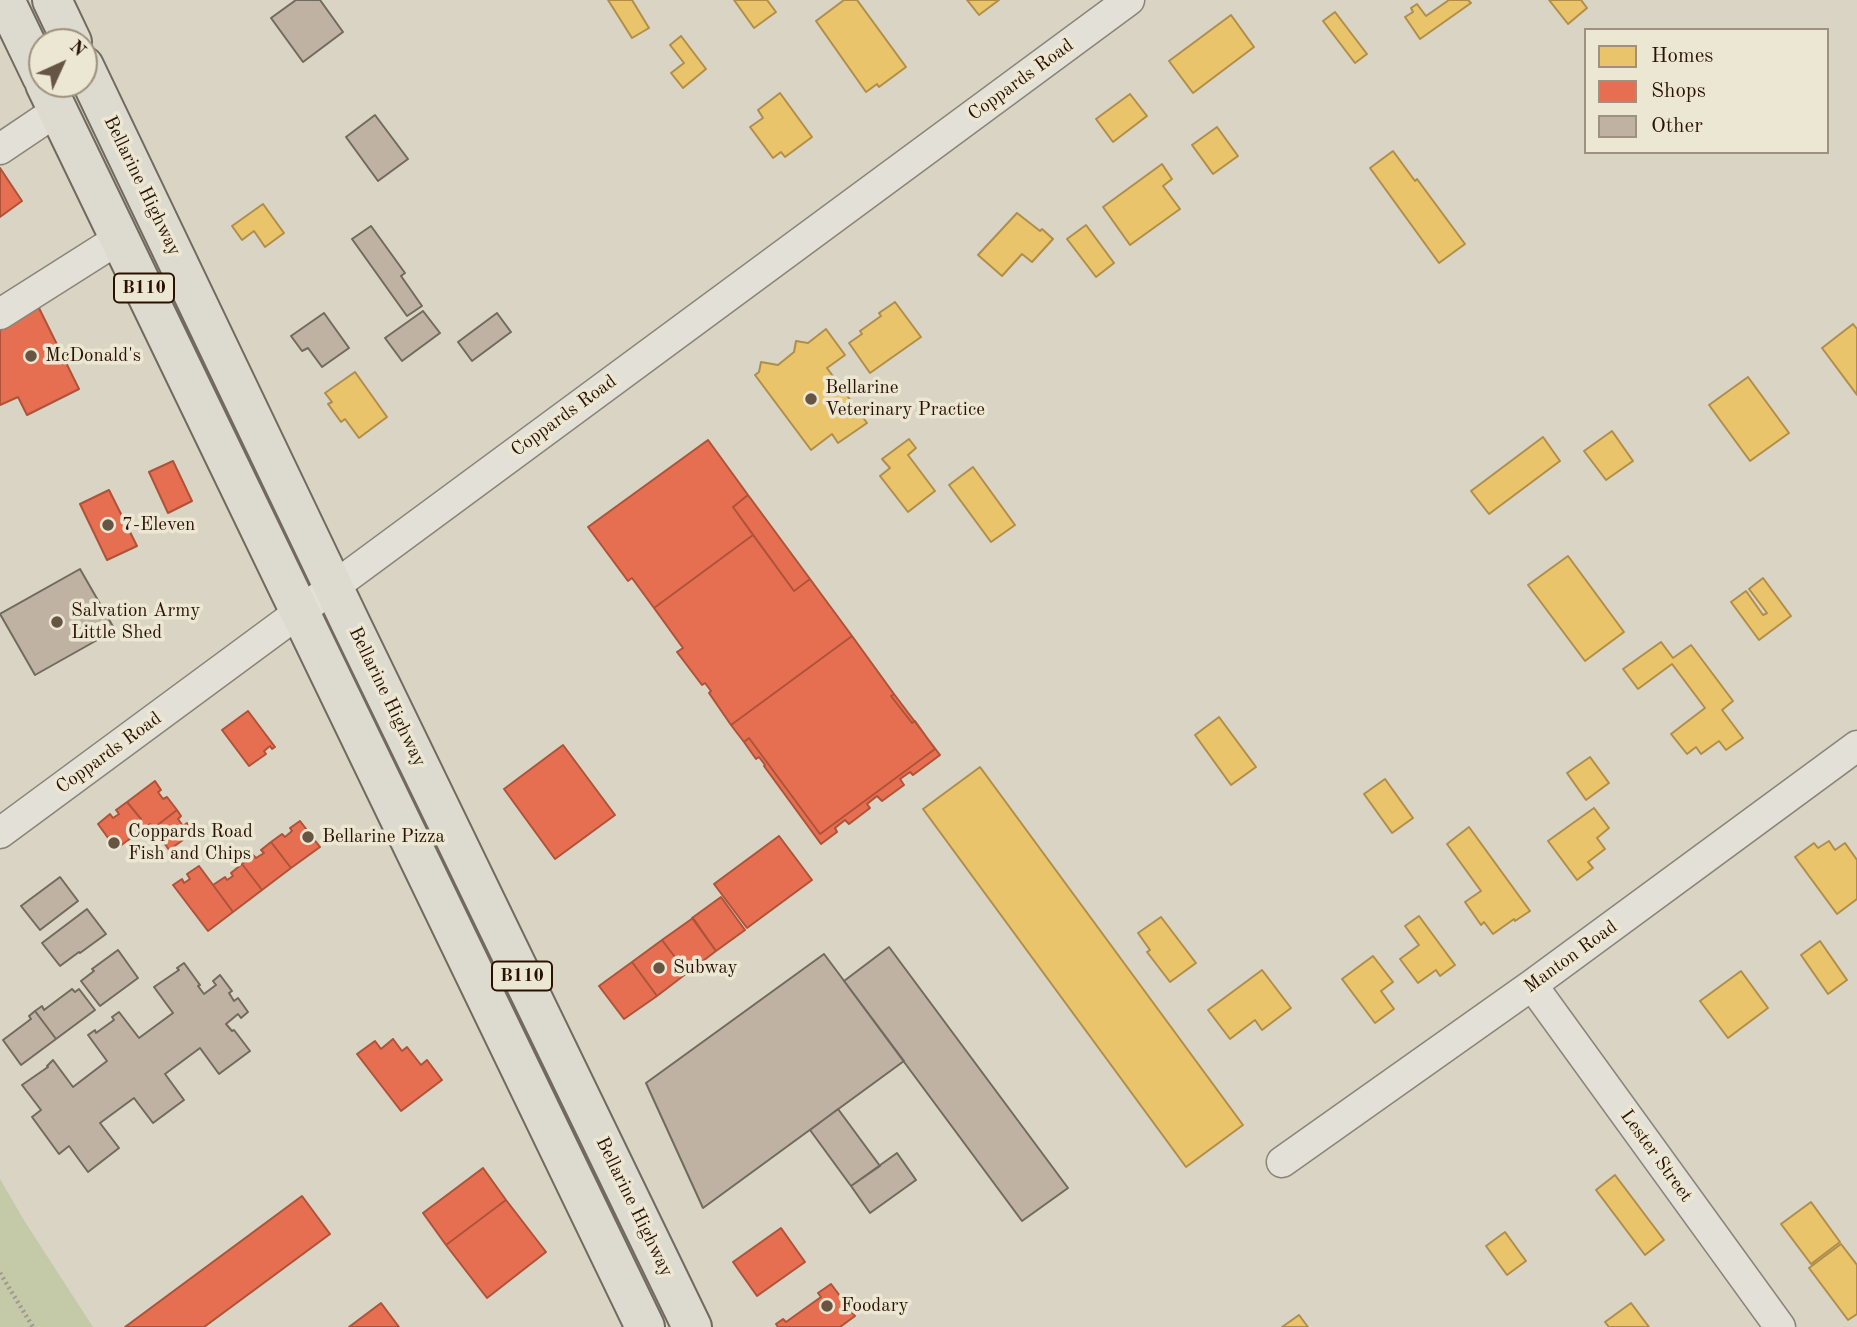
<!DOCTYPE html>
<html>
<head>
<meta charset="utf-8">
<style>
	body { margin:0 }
	#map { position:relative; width:1857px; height:1327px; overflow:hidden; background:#d9d4c3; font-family:"Old Standard TT",serif }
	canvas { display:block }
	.legend { position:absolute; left:1584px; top:28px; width:245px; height:126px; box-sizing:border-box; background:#ece7d2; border:2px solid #9e917e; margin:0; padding:9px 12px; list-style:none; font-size:21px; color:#2a1100 }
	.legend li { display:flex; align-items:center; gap:14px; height:35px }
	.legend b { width:35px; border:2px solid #9e917e }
	.north { position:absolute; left:28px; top:28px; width:70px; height:70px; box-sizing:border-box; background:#ece7d2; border:2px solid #9e917e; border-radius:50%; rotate:45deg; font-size:19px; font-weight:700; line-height:28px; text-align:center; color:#2a1100 }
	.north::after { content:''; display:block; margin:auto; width:24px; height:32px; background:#675544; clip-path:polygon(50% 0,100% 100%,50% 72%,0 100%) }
</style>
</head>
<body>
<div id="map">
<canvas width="1857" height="1327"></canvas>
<ul class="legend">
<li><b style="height:19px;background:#e9c46a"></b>Homes</li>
<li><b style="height:19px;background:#e76f51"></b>Shops</li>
<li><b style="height:19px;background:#c0b2a3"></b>Other</li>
</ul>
<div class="north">N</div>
</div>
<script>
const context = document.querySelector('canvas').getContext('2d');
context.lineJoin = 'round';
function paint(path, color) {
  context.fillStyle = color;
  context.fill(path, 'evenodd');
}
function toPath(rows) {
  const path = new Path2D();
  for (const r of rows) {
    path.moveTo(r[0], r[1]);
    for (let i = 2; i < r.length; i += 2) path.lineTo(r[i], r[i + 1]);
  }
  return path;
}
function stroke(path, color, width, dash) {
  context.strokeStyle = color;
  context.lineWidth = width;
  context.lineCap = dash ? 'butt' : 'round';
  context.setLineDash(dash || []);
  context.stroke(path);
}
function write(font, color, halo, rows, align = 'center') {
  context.font = font + ' "Old Standard TT",serif';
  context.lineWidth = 7;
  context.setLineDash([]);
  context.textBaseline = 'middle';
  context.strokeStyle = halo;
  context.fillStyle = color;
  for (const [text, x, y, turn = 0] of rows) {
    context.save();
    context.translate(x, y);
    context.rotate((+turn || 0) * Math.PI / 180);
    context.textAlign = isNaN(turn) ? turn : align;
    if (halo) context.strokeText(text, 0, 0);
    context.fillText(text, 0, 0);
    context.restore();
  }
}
const green = toPath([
	[0,1179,25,1222,93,1327,0,1327]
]);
const homes = toPath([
	[608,0,632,0,649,28,632,38,608,0],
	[734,0,767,0,776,12,754,28,734,0],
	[844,0,857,0,906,67,879,87,877,84,866,92,816,21,844,0],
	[967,0,999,0,979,15,967,0],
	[1449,0,1468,0,1471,3,1420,39,1405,17,1413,12,1411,8,1417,4,1426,16,1449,0],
	[1549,0,1581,0,1587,8,1568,24,1549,0],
	[1335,12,1367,54,1355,63,1323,21,1335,12],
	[1231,15,1254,47,1193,93,1169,61,1231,15],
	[681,36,706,69,683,88,671,73,684,63,670,45,681,36],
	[780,93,812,137,785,157,781,152,773,158,750,127,763,118,758,110,780,93],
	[1130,94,1147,116,1113,142,1096,119,1130,94],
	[1217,127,1238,156,1213,174,1192,145,1217,127],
	[1393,151,1415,181,1417,179,1465,244,1439,263,1370,168,1393,151],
	[1162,164,1172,179,1163,186,1180,209,1130,245,1103,207,1162,164],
	[263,204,284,233,265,247,254,231,242,240,232,226,263,204],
	[1017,213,1040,231,1042,229,1053,239,1032,262,1022,254,1002,276,978,255,1017,213],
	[1086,225,1114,263,1096,277,1067,239,1086,225],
	[895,302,921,337,870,373,849,343,862,334,860,331,881,316,879,313,895,302],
	[1853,324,1857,329,1857,395,1822,348,1853,324],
	[826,329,845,355,827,368,867,423,838,443,832,434,811,450,755,375,759,372,761,362,778,365,794,352,796,341,808,343,826,329],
	[355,372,387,417,359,438,345,419,341,422,328,404,332,402,325,393,355,372],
	[1748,377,1789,433,1750,461,1709,405,1748,377],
	[1612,431,1633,461,1606,480,1584,451,1612,431],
	[1543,437,1560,461,1489,514,1471,491,1543,437],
	[909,439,916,448,908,455,935,491,908,512,880,476,890,468,882,459,909,439],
	[973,467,1015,525,991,542,949,485,973,467],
	[1568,556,1624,632,1585,661,1528,585,1568,556],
	[1763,578,1791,616,1759,640,1731,602,1746,591,1763,615,1767,613,1749,589,1763,578],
	[1661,642,1673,658,1691,645,1733,701,1722,710,1743,738,1726,750,1719,741,1701,754,1696,747,1687,754,1671,734,1705,708,1672,664,1638,689,1623,669,1661,642],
	[1219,717,1256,767,1231,785,1195,735,1219,717],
	[1590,757,1609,783,1586,800,1567,773,1590,757],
	[980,767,1243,1125,1186,1167,923,809,980,767],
	[1385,779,1413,818,1392,833,1364,794,1385,779],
	[1594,808,1609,828,1597,838,1605,849,1588,862,1593,868,1577,880,1548,841,1594,808],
	[1469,827,1530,911,1515,921,1514,919,1493,934,1484,922,1481,925,1465,902,1481,891,1447,844,1469,827],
	[1829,841,1835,850,1845,843,1857,860,1857,899,1837,914,1795,857,1814,843,1818,848,1829,841],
	[1419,916,1455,965,1440,976,1436,970,1418,983,1400,959,1419,945,1405,926,1419,916],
	[1161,917,1196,963,1170,982,1147,952,1150,950,1138,933,1161,917],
	[1820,941,1847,980,1828,994,1801,955,1820,941],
	[1373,956,1393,982,1381,991,1394,1009,1375,1023,1342,979,1373,956],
	[1262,970,1291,1008,1262,1030,1255,1020,1230,1039,1208,1010,1262,970],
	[1741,971,1768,1008,1728,1038,1700,1001,1741,971],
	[1615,1175,1664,1240,1645,1255,1596,1190,1615,1175],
	[1811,1202,1840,1242,1811,1264,1781,1224,1811,1202],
	[1505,1232,1526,1261,1507,1275,1486,1246,1505,1232],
	[1841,1244,1857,1265,1857,1314,1848,1320,1809,1268,1841,1244],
	[1631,1303,1649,1327,1609,1327,1605,1322,1631,1303],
	[1299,1315,1308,1327,1282,1327,1299,1315]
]);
const shops = toPath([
	[0,168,22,201,0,217,0,168],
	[37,304,79,389,27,415,18,397,0,405,0,323,37,304],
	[708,440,748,495,733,507,753,535,654,608,632,578,628,581,588,527,708,440],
	[173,461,192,501,168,513,149,472,173,461],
	[109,490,137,546,107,560,80,504,109,490],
	[748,495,810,579,794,591,733,507,748,495],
	[753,535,794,591,810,579,852,636,731,725,709,693,711,691,705,683,702,685,677,652,683,648,654,608,753,535],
	[852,636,894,694,891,696,912,723,915,721,935,749,820,834,749,738,744,742,731,725,852,636],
	[894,694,940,755,913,775,910,772,900,779,904,785,882,801,877,796,867,804,870,808,849,824,845,820,835,828,837,832,821,844,764,766,765,765,759,757,756,759,744,742,749,738,820,834,935,749,915,721,912,723,891,696,894,694],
	[248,711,275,747,272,749,270,746,264,751,266,754,249,766,222,730,248,711],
	[563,745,615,815,555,859,504,789,563,745],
	[155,781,161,790,158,792,163,799,167,797,177,810,155,827,150,824,144,829,138,821,141,819,127,802,155,781],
	[127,802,141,819,136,823,142,830,116,849,98,824,110,814,113,818,119,814,116,810,127,802],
	[177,810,181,816,178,819,183,826,187,823,194,832,169,850,152,825,155,827,177,810],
	[300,821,320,847,291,868,271,842,282,834,285,837,292,831,290,828,300,821],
	[779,836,812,880,747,928,714,884,779,836],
	[271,842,291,868,262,890,242,864,253,855,256,858,264,853,261,850,271,842],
	[242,864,262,890,233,912,213,885,225,877,227,880,233,876,231,873,242,864],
	[199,866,233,912,208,931,173,885,182,879,184,883,190,879,187,874,199,866],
	[721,897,745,930,716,951,692,918,721,897],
	[693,918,716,951,687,973,662,940,693,918],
	[662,940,687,973,657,996,632,962,662,940],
	[632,962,657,996,624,1019,599,986,632,962],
	[393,1039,402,1051,407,1047,421,1065,427,1060,442,1080,401,1111,357,1054,375,1041,381,1049,393,1039],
	[483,1168,506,1200,446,1245,423,1213,483,1168],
	[302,1196,330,1234,204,1327,125,1327,302,1196],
	[506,1200,546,1252,487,1298,446,1245,506,1200],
	[781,1228,805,1262,757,1296,733,1262,781,1228],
	[831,1284,855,1316,840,1327,778,1327,776,1324,783,1319,786,1322,821,1297,818,1293,831,1284],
	[381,1303,399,1327,349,1327,381,1303]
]);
const building = toPath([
	[296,0,320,0,343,32,303,62,271,18,296,0],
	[375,115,408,159,378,181,346,137,375,115],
	[371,226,405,273,401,276,422,306,407,316,352,239,371,226],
	[423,311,440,333,402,361,385,338,423,311],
	[324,313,349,348,322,367,308,348,302,351,291,336,324,313],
	[497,313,511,332,472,361,458,342,497,313],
	[80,569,115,630,35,675,0,614,80,569],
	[60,877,78,901,40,930,21,906,60,877],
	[87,909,106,934,80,953,79,952,60,966,42,943,87,909],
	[889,947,1068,1188,1022,1221,844,981,889,947],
	[118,950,138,978,100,1006,81,981,94,971,92,969,118,950],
	[824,954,904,1061,703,1208,646,1083,824,954],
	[184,963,200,985,198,986,204,994,216,985,213,981,220,975,232,991,229,993,234,1001,238,998,248,1012,241,1018,238,1014,226,1024,232,1031,234,1030,250,1051,219,1074,200,1048,165,1074,184,1100,153,1123,134,1098,100,1123,119,1148,88,1172,69,1146,59,1154,32,1117,41,1110,22,1085,48,1067,47,1066,53,1060,73,1087,107,1061,88,1035,95,1030,96,1033,114,1020,112,1017,119,1012,139,1038,173,1013,154,987,179,970,177,968,184,963],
	[72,989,75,992,79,989,95,1010,56,1039,35,1011,42,1006,44,1010,72,989],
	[35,1011,56,1039,21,1065,3,1040,31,1019,29,1016,35,1011],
	[838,1109,880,1166,851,1186,810,1130,838,1109],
	[897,1153,916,1180,870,1213,851,1186,897,1153]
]);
const path = toPath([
	[0,1273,33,1327]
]);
const minor = toPath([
	[0,149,58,110],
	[0,314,120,238],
	[0,833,1129,0],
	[1532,985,1780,1327],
	[1282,1162,1532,985,1857,746]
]);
const highway = toPath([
	[5,0,42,77],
	[52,0,72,42],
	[84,66,352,626,692,1327],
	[45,84,645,1327]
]);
const markers = [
	[31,356,7,"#675544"],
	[811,399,7,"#675544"],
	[108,525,7,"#675544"],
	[57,622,7,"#675544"],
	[308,837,7,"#675544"],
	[114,843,7,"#675544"],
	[659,968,7,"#675544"],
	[827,1306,7,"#675544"]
];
const shields = [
	[144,288,60],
	[522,976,60]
];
const shieldNames = [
	["B110",144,288],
	["B110",522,976]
];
const streetNames = [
	["Coppards Road",1021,80,-36],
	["Bellarine Highway",142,186,64],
	["Coppards Road",564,416,-36],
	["Bellarine Highway",387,697,64],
	["Coppards Road",109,753,-36],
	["Manton Road",1571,957,-36],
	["Lester Street",1656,1156,54],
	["Bellarine Highway",634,1207,64]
];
const poiNames = [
	["McDonald's",45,356],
	["Bellarine",825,388],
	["Veterinary Practice",825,410],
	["7-Eleven",122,525],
	["Salvation Army",71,611],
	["Little Shed",71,633],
	["Coppards Road",128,832],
	["Fish and Chips",128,854],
	["Bellarine Pizza",322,837],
	["Subway",673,968],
	["Foodary",841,1306]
];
paint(green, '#c4c9a7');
paint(homes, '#e9c46a');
stroke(homes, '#b08e4a', 2);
paint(shops, '#e76f51');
stroke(shops, '#ae5339', 2);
paint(building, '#c0b2a3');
stroke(building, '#716a5f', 2);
stroke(minor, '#8a8479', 33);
stroke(highway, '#716a5f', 42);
stroke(path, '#9e9991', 4.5, [2, 3.5]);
stroke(minor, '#e2e0d7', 30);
stroke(highway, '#dddad0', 38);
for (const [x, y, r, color] of markers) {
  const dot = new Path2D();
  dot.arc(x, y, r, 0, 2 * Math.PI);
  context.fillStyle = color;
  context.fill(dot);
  stroke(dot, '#ece7d2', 2.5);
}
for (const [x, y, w] of shields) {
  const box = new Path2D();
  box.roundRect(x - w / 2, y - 14.5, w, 29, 5);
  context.fillStyle = '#ece7d2';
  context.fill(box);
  stroke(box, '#2a1100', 2);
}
write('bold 18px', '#2a1100', null, shieldNames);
write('19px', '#2a1100', '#ece7d2', streetNames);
write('19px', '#2a1100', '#ece7d2', poiNames, 'left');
</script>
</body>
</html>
